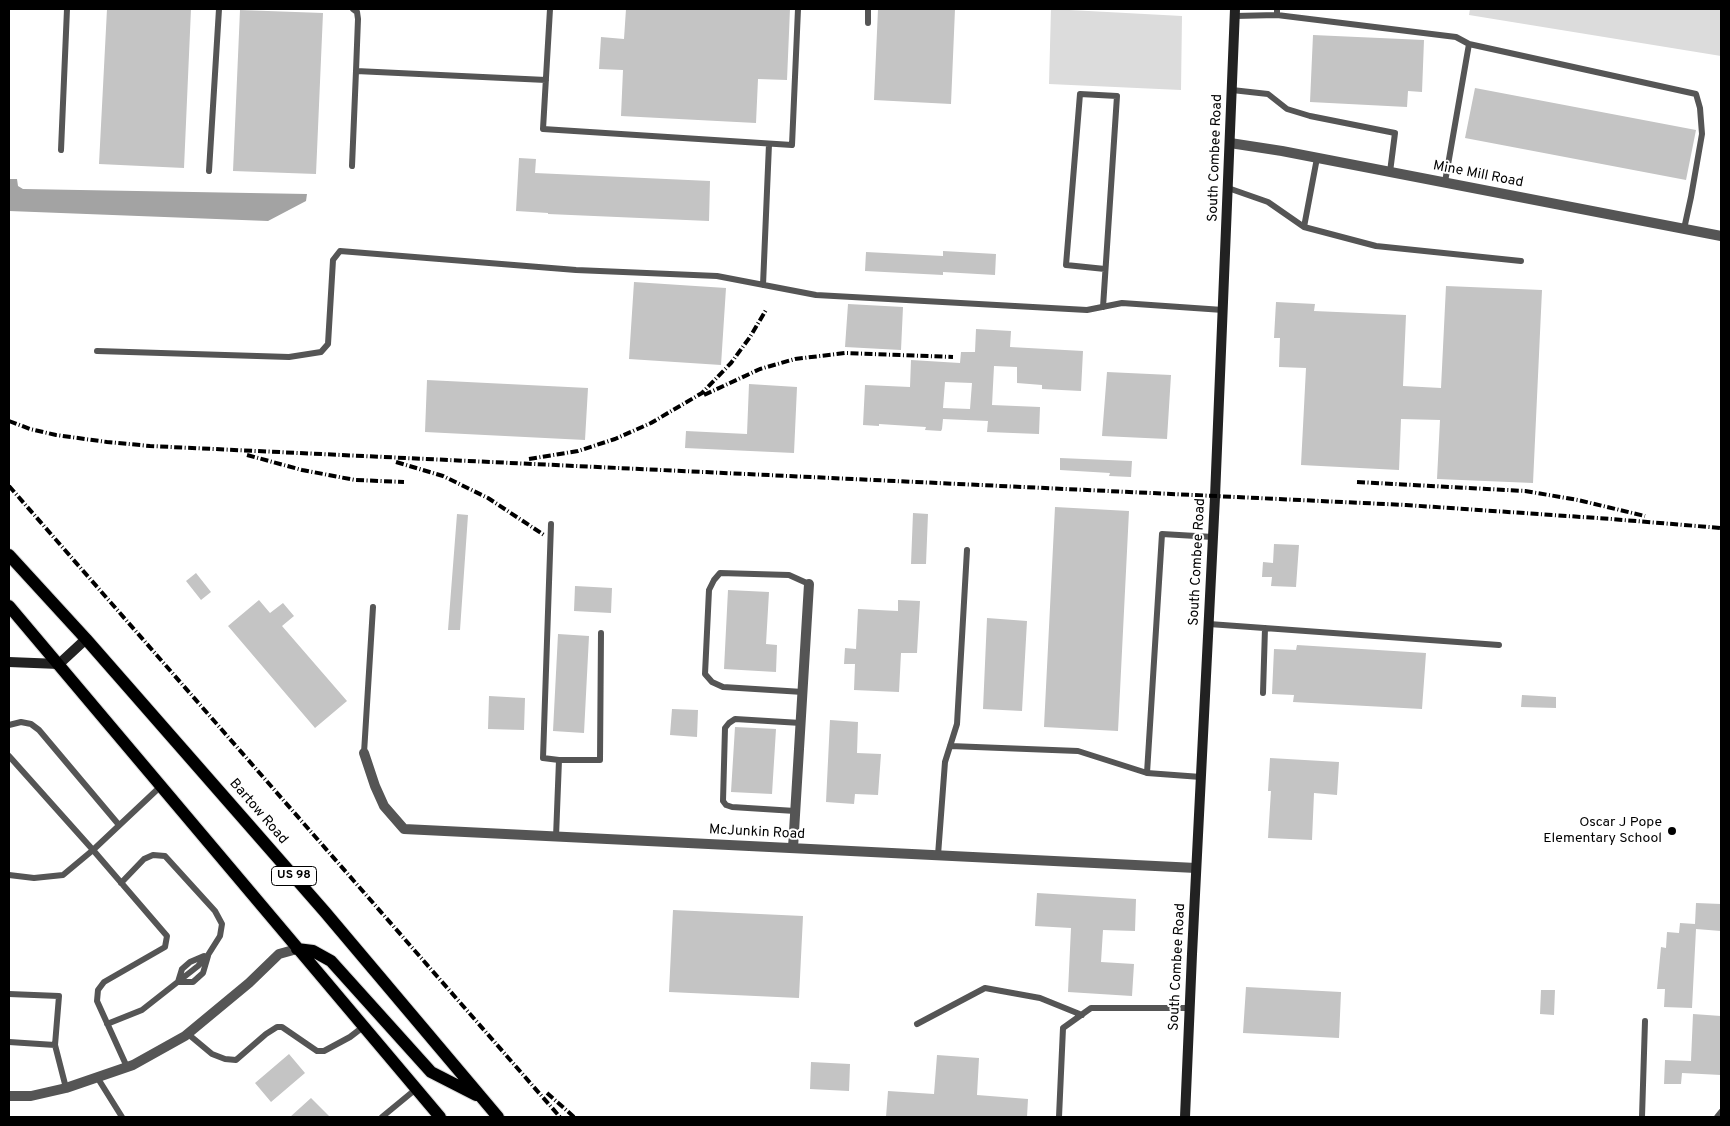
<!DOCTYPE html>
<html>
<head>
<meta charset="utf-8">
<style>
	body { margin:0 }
	#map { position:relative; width:1730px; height:1126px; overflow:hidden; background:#fff; font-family:Overpass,sans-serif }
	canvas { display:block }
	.frame { position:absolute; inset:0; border:10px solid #000; pointer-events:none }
</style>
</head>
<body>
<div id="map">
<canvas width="1730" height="1126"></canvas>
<div class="frame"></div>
</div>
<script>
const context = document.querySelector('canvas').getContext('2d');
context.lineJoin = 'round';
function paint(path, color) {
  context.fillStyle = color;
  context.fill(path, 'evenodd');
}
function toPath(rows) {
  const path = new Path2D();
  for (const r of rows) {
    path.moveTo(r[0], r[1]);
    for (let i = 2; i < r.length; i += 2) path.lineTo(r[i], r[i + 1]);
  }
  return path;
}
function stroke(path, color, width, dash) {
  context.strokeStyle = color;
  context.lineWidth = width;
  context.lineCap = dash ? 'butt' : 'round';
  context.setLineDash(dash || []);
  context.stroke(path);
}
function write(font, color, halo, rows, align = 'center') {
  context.font = font + ' Overpass,sans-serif';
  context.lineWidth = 4;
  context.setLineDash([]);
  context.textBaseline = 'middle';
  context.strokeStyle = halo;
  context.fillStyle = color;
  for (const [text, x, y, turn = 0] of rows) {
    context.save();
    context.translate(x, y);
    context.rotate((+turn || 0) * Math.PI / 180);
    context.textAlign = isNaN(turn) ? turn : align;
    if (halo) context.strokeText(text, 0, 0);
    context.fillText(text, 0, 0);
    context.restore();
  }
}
const green = toPath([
	[1051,9,1182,16,1181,90,1049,84],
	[1470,9,1721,9,1721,56,1469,15]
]);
const water = toPath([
	[9,179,17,179,18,186,23,189,307,194,306,201,268,221,9,211]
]);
const building = toPath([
	[107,9,191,9,184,168,99,164],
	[626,9,790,9,787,80,758,79,756,123,621,116,623,70,599,69,601,37,624,39],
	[878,9,955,9,951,104,874,100],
	[240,10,323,13,316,174,233,171],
	[1313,35,1424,40,1422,92,1408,91,1407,107,1310,102],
	[1475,88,1696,130,1686,180,1465,138],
	[519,158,536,159,535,173,710,181,709,221,548,214,548,213,516,211],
	[943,251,996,254,995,275,943,272,943,275,865,271,866,252,943,256],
	[634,282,726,288,721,365,629,359],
	[1446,286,1542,290,1533,483,1437,479,1440,420,1401,419,1399,470,1301,465,1306,368,1279,367,1280,338,1274,338,1276,302,1315,304,1314,311,1406,315,1403,386,1441,388],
	[848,304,903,307,901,350,845,347],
	[976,329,1011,331,1010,347,1083,351,1081,391,1042,389,1042,385,1017,383,1017,367,994,366,992,405,1040,407,1039,434,987,432,988,421,943,419,942,429,941,431,925,430,926,427,879,424,879,426,863,425,865,385,910,387,911,360,960,363,961,352,975,352],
	[945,382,972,383,970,409,943,408],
	[1107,372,1171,375,1167,439,1102,436],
	[427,380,588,388,585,440,425,432],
	[749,384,797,387,794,453,685,448,686,431,747,434],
	[1060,458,1132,461,1131,477,1109,476,1110,473,1060,470],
	[1055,507,1129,511,1118,731,1044,727],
	[913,513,928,514,926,564,911,564],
	[457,514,468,515,460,630,448,630],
	[1274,544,1299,545,1296,587,1271,586,1272,577,1262,577,1263,562,1273,563],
	[196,573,211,592,201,600,186,581],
	[575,586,612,588,611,613,574,611],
	[728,590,769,592,766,644,777,645,776,672,724,669],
	[259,600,270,613,283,603,294,616,282,626,347,701,315,728,228,626],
	[898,600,920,601,917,653,901,653,899,692,854,690,855,664,844,664,845,648,856,649,858,609,898,611],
	[987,618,1027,621,1022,711,983,709],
	[558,634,589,636,584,733,553,731],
	[1297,645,1426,653,1422,709,1293,702,1294,695,1272,694,1274,649,1296,650],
	[1522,695,1556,697,1556,708,1521,707],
	[489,696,525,698,524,730,488,729],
	[672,709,698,710,697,737,670,735],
	[830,720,858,722,857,753,881,754,878,795,855,794,854,804,826,802],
	[735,727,776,729,772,794,731,792],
	[1270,758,1339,762,1337,795,1314,793,1312,840,1268,838,1271,791,1268,791],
	[1037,893,1136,899,1135,931,1103,930,1101,962,1134,964,1132,996,1068,992,1071,928,1035,926],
	[1696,903,1721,904,1721,931,1696,929,1692,1008,1664,1007,1665,989,1657,989,1661,947,1666,948,1667,932,1679,933,1680,923,1695,924],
	[673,910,803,916,799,998,669,992],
	[1246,987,1341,992,1339,1038,1243,1033],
	[1541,990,1555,990,1554,1015,1540,1014],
	[1693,1014,1721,1016,1721,1075,1682,1073,1681,1084,1664,1084,1665,1060,1691,1061],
	[289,1054,305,1073,271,1102,255,1083],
	[937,1055,979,1058,977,1095,1028,1099,1027,1117,886,1117,888,1091,934,1094],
	[811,1062,850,1064,849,1091,810,1089],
	[311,1098,330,1117,290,1117]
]);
const service = toPath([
	[353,9,357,12,358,19,356,71],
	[550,9,543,129,792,145,798,9],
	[1277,15,1456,37,1469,44,1696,94,1700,108,1702,134,1691,197,1684,229],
	[1235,16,1277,15,1277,9],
	[868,23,868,9],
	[1232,90,1268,94,1287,109,1310,116,1395,133,1390,172],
	[61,150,67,9],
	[352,166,356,71,546,80],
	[209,171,219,9],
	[1445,182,1469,44],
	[1228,188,1268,202,1304,227,1376,246,1521,261],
	[1304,227,1317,158],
	[763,285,769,144],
	[1103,307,1117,96,1080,94,1066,265,1105,269],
	[97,351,289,357,321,352,328,344,333,260,340,251,576,270,717,276,816,295,1087,310,1122,303,1223,310],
	[551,524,543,758,559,760,556,837],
	[1209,624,1499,645],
	[803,692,723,687,712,682,705,674,709,590,714,580,720,573,789,575,809,584],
	[1263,693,1265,628],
	[9,725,21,722,31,724,39,730,119,825],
	[950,746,1078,751,1147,773],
	[364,753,373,607],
	[9,756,93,850,161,786],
	[559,760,600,760,601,633],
	[1201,777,1147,773,1162,534,1213,537],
	[795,811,732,807,726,805,723,801,725,728,729,723,735,719,801,723],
	[938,855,945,762,957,724,967,550],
	[9,875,34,878,63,875,93,850,167,936,165,947,104,982,98,990,97,1001,127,1067],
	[178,982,193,982,203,973,208,956],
	[178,982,182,969,190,962,204,956],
	[9,994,59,996,55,1045,9,1042],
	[107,1024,142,1010,198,966,208,955,220,936,222,924,215,911,165,856,153,855,144,859,121,883],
	[917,1024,985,988,1040,998,1082,1015],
	[188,1034,212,1054,225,1059,236,1060,266,1034,277,1027,282,1027,317,1051,324,1051,350,1037,363,1027],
	[55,1045,66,1088],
	[97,1077,122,1117],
	[382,1117,416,1089],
	[1059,1117,1063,1028,1091,1008,1189,1008],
	[1642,1117,1645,1021],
	[1717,1117,1721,1112]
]);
const minor = toPath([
	[1230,143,1282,151,1721,236],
	[364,753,375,786,384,806,404,829,1196,868],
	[793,848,809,584]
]);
const tertiary = toPath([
	[9,1096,31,1096,66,1088,133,1065,185,1036,249,983,279,954,297,949]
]);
const secondary = toPath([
	[9,662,59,664,86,639],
	[1185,1117,1192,954,1215,497,1235,9]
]);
const primary = toPath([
	[9,555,86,639,325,912,498,1117],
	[9,606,440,1117],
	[297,949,313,951,331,961,431,1072,476,1095]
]);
const rail = toPath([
	[704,395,760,369,795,359,845,353,953,357],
	[9,421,30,429,56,435,107,442,150,446,1406,505,1611,519,1721,528],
	[247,455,302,470,355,480,404,482],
	[529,459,578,451,615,439,651,423,702,393,731,363,750,337,766,310],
	[396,462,443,476,488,498,544,535],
	[1357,482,1525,491,1578,500,1645,516],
	[9,486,560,1117],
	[547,1093,574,1117]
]);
const markers = [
	[1672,831,5,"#000"]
];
const shields = [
	[294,876,45]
];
const shieldNames = [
	["US 98",294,876]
];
const streetNames = [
	["South Combee Road",1216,158,-88],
	["Mine Mill Road",1478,175,11],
	["South Combee Road",1198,562,-87],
	["Bartow Road",258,812,49],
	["McJunkin Road",757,833,3],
	["South Combee Road",1178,967,-87]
];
const poiNames = [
	["Oscar J Pope",1662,823],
	["Elementary School",1662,839]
];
paint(green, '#dcdcdc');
paint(water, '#a3a3a3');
paint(building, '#c4c4c4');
stroke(primary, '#dbdbdb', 14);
stroke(service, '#555', 6);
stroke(minor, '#555', 10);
stroke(tertiary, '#555', 10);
stroke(secondary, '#222', 10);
stroke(primary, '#000', 12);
stroke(rail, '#000', 4, [8, 2.5, 1, 2.5]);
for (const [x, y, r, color] of markers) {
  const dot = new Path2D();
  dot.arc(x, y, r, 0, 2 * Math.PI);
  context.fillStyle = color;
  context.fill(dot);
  stroke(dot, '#fff', 2);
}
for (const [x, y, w] of shields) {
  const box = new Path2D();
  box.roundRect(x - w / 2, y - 9.5, w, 19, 4);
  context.fillStyle = '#fff';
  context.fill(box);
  stroke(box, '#000', 1);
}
write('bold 12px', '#000', null, shieldNames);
write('14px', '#000', '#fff', streetNames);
write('14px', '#000', '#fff', poiNames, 'right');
</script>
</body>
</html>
